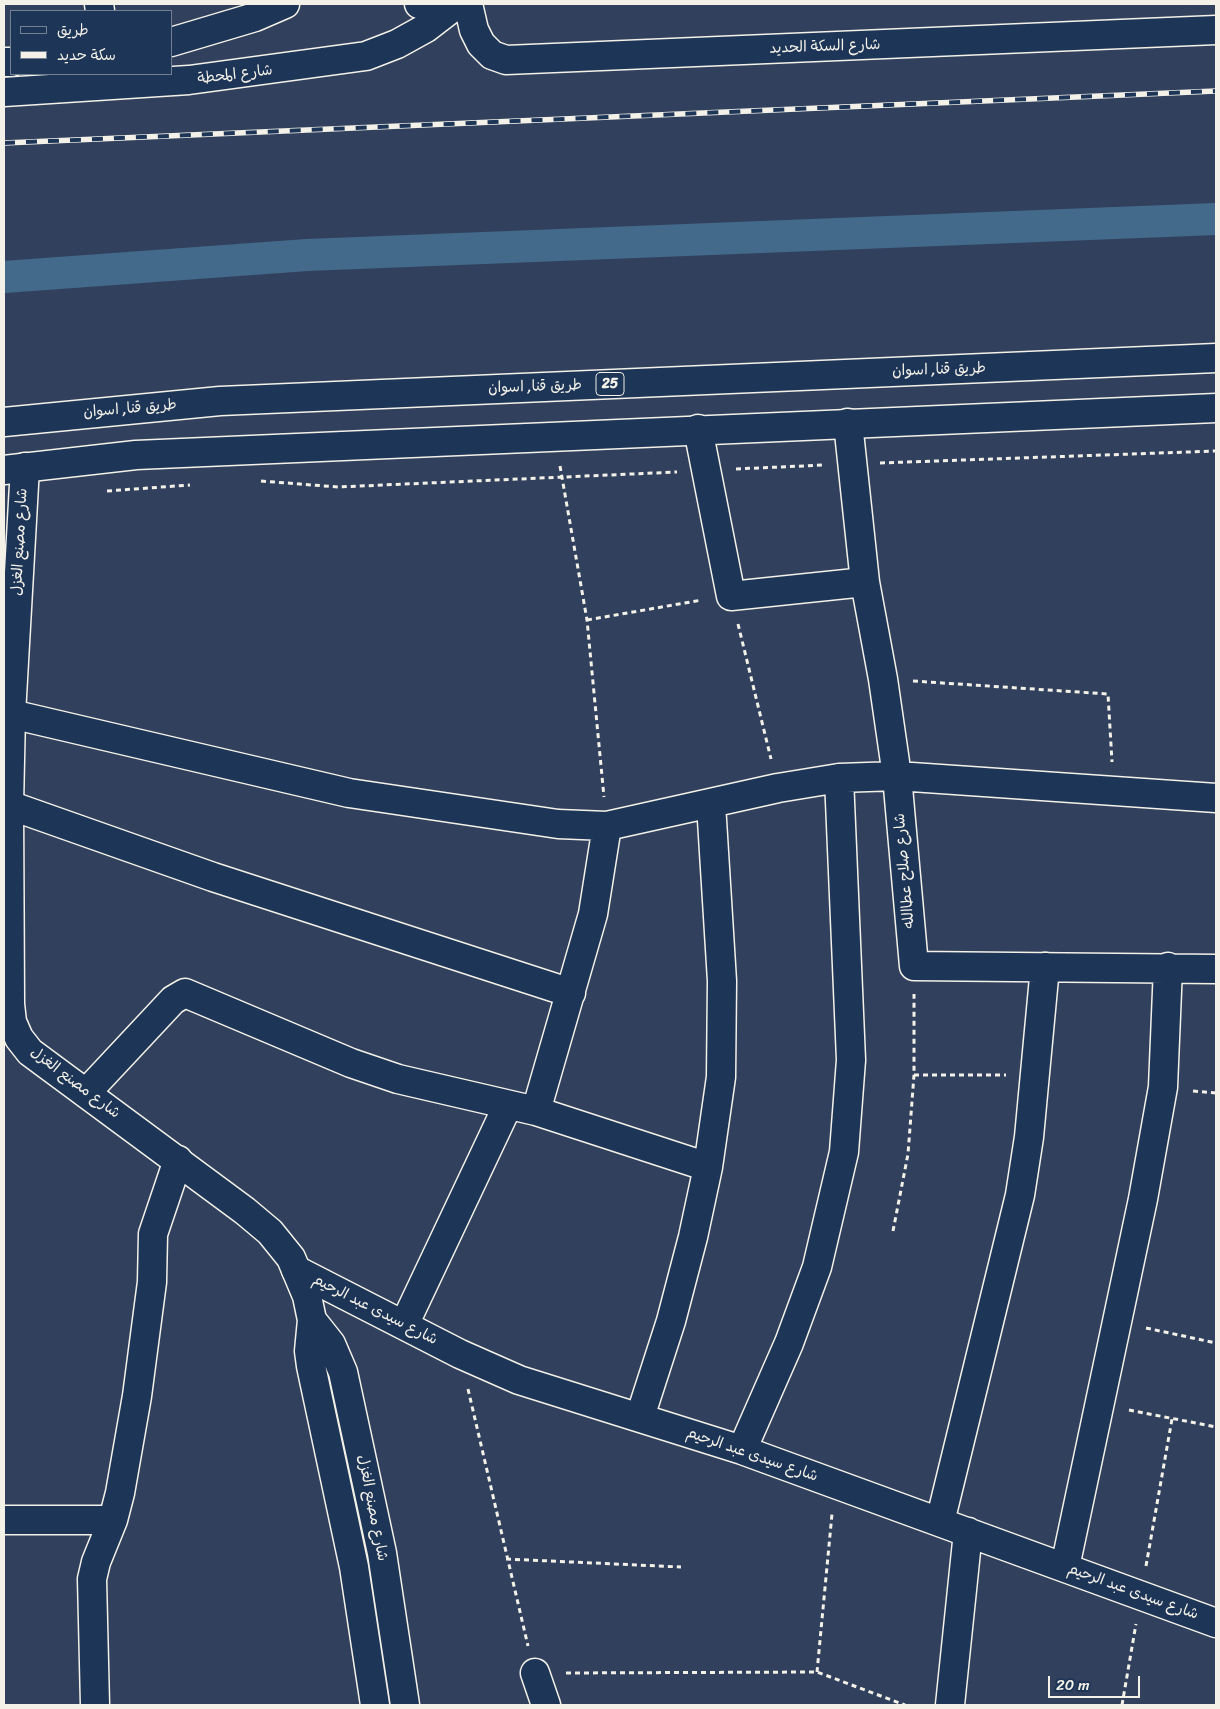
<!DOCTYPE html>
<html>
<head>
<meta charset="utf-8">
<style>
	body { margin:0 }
	#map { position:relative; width:1220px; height:1709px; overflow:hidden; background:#31415d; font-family:Sriracha,"Playpen Sans Arabic",sans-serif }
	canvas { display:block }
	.frame { position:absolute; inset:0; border:5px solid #f4f1e8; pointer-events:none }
	.legend { position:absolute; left:10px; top:10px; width:162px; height:65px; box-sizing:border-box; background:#1d3557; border:1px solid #738091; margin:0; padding:6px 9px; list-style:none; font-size:15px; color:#f4f1e8 }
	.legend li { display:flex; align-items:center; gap:10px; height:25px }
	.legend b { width:25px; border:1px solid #738091 }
	.scale { position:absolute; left:1048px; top:1676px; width:92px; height:22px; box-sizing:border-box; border:2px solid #f4f1e8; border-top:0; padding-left:6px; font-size:15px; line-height:18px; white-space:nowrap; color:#f4f1e8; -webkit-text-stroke:4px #1d3557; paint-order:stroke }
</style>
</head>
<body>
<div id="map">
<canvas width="1220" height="1709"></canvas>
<div class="frame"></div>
<ul class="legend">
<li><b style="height:6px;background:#1d3557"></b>طريق</li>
<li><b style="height:6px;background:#f4f1e8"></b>سكة حديد</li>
</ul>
<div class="scale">20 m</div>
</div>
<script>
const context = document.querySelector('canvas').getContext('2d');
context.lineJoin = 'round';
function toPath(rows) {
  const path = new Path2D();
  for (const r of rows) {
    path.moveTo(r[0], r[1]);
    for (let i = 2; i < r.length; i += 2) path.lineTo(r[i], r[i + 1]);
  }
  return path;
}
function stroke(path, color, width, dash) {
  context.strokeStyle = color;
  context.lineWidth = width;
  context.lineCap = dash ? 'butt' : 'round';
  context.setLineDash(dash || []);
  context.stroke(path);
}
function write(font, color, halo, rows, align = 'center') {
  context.font = font + ' Sriracha,"Playpen Sans Arabic",sans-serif';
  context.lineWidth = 4.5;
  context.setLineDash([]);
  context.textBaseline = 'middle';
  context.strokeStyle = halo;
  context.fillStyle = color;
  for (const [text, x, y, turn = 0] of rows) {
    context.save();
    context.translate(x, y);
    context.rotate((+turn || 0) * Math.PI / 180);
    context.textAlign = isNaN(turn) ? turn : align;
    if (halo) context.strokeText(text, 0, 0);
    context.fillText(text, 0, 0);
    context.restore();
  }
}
const canal = toPath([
	[4,277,307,255,1216,219]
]);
const path = toPath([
	[880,463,1216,451],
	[560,466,587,620,604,797],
	[736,469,824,465],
	[261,481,338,487,677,472],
	[107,491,190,485],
	[587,620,702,600],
	[738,624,771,759],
	[913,681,1108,694,1112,762],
	[914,1075,1006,1075],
	[1193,1091,1216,1093],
	[893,1231,908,1154,914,1075,914,994],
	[1146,1328,1216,1343],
	[468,1389,528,1646],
	[1129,1410,1216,1427],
	[506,1559,681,1567],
	[1146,1566,1172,1419],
	[817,1672,832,1514],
	[566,1673,817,1672,905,1705],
	[1122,1705,1136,1624]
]);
const minor = toPath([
	[99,4,100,11],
	[848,423,865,582,883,679,897,776,914,966,1216,969],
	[698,429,731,596,865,582],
	[11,714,349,793,558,824,607,826,778,788,839,778,897,776,1216,798],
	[9,805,213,877,571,993],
	[86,1093,173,1000,185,993,351,1063,398,1079,536,1111,708,1167],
	[536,1111,593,914,607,826],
	[296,1270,460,1354,519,1380,742,1450,1216,1623],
	[405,1323,508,1105],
	[640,1417,671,1321,693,1237,708,1167,721,1077,722,981,711,804],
	[742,1450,789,1343,817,1267,844,1152,851,1060,839,778],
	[4,1520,113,1520],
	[940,1522,1020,1195,1029,1137,1045,967],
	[1065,1567,1143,1199,1163,1087,1168,967],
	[535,1673,546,1705],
	[95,1705,92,1579,96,1562,113,1520,120,1493,137,1396,152,1282,153,1234,178,1160],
	[950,1705,968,1532]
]);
const tertiary = toPath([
	[419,4,436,9,452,8,462,5],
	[468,4,474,30,481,44,492,55,506,60,1216,30],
	[171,42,255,17,285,4],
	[4,62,11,62],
	[4,92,189,80,366,56,397,44,426,28,452,8],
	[25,467,11,714,9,805,10,1004,12,1022,19,1038,30,1052,245,1211,270,1232,291,1258,307,1296,312,1320,309,1351,311,1366,354,1567,375,1705],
	[312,1320,331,1344,343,1372,382,1553,405,1705]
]);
const trunk = toPath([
	[4,422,220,401,1216,358],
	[4,470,136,455,1216,408]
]);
const rail = toPath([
	[4,143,1216,91]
]);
const shields = [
	[610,384,28]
];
const shieldNames = [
	["25",610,384]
];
const streetNames = [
	["شارع السكة الحديد",825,47,-2],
	["شارع المحطة",235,75,-7],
	["طريق قنا, اسوان",939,370,-2],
	["طريق قنا, اسوان",535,387,-2],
	["طريق قنا, اسوان",130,409,-5],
	["شارع مصنع الغزل",20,542,-87],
	["شارع صلاح عطاالله",905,871,-95],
	["شارع مصنع الغزل",75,1083,37],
	["شارع سيدى عبد الرحيم",375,1310,27],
	["شارع سيدى عبد الرحيم",752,1455,19],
	["شارع مصنع الغزل",372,1508,79],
	["شارع سيدى عبد الرحيم",1133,1592,20]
];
stroke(canal, '#436a8a', 32);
stroke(minor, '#f4f1e8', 31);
stroke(tertiary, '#f4f1e8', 31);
stroke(trunk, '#f4f1e8', 31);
stroke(path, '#f4f1e8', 3, [5, 4]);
stroke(minor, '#1d3557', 28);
stroke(tertiary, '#1d3557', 28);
stroke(trunk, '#1d3557', 28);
stroke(rail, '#f4f1e8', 5.5);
stroke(rail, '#1d3557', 4, [11]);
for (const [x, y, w] of shields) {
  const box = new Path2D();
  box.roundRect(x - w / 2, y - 11.5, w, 23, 4);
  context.fillStyle = '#1d3557';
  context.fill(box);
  stroke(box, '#f4f1e8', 1);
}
write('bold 14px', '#f4f1e8', null, shieldNames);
write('15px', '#f4f1e8', '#1d3557', streetNames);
</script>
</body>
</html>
